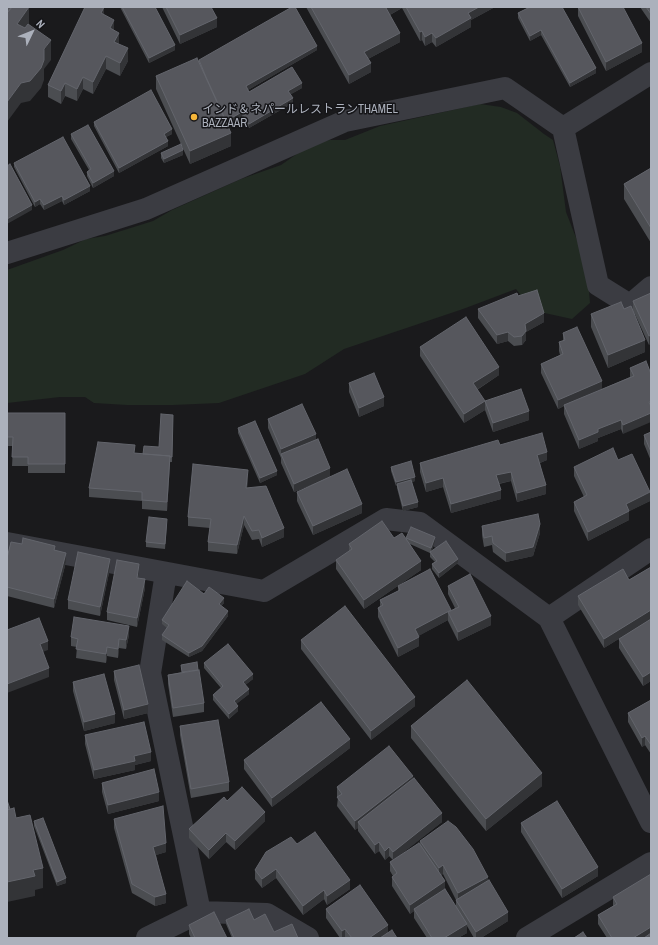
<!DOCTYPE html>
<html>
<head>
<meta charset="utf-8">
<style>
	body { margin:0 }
	#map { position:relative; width:658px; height:945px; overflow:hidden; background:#1a1a1c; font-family:"Archivo Narrow",sans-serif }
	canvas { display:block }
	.frame { position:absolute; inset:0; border:8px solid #acb1bc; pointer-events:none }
	.north { position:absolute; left:12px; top:12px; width:40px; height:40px; -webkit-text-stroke:3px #151518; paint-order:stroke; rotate:47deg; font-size:11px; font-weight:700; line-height:16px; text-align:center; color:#acb1bc }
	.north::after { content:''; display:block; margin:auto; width:14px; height:18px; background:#acb1bc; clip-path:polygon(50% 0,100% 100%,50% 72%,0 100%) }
</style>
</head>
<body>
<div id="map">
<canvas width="658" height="945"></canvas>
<div class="frame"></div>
<div class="north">N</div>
</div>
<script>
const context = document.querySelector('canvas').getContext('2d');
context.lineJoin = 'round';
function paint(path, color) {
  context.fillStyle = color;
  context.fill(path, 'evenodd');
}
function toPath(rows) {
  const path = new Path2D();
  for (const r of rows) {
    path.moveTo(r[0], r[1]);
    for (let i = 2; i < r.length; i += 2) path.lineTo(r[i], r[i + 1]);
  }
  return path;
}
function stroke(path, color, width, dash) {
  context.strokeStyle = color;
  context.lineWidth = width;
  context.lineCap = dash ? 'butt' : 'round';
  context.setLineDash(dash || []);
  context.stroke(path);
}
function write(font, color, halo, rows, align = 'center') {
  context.font = font + ' "Archivo Narrow","Noto Sans JP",sans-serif';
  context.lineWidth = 3;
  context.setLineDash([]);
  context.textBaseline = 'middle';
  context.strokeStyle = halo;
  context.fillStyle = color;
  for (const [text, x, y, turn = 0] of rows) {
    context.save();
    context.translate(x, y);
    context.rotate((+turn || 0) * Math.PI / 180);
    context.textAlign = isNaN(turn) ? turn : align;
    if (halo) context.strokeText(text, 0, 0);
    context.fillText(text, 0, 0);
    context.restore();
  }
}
const green = toPath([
	[480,104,501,107,517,113,544,134,553,140,560,166,566,212,587,266,590,303,572,319,540,312,523,298,516,289,463,309,344,349,305,374,219,403,173,405,127,405,94,403,85,397,60,397,7,403,7,270,63,250,86,239,105,236,153,221,172,210,241,179,281,165,314,142,330,140,345,140,380,126]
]);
const street = toPath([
	[563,128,598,285,630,305,651,287],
	[7,253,146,209,345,121,505,88,563,128,651,73],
	[7,543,264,591,386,519,420,523,549,618,651,822],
	[166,573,150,673,200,912],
	[549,618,651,549],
	[147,938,200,912,267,914,308,938],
	[527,938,651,863]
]);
const wall = toPath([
	[104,7,104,15,128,61,120,76,106,69,93,94,83,89,77,101,65,96,61,104,48,97,48,85],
	[120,7,155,7,175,50,149,63],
	[162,7,211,7,217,27,180,44],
	[306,7,495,7,471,20,471,27,436,47,432,42,425,46,422,40,420,41,402,8,390,15,400,42,368,59,371,72,349,84],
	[530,7,596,73,570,87,541,35,530,41,518,18,518,13],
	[578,7,642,52,606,71,578,16],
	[640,7,651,7,651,23],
	[317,50,248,90,249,92,302,88,291,94,293,103,249,128,242,117,227,125,231,146,190,164,156,89,156,76,199,62,199,60],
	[94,122,172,134,166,137,168,146,119,173,94,126],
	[71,134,114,176,93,188,87,176,87,172,89,170,71,139],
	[161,153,183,155,164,163,161,158],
	[14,163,90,191,64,205,62,201,44,210,40,204,35,207,14,167],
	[651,168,651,243,624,199,624,184],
	[651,293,649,345,633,310,633,301],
	[518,296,544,322,526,332,526,340,522,345,514,346,508,341,497,344,478,318,478,309],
	[624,309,645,352,608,368,591,327,591,314],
	[563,333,602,389,630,377,630,368,646,361,623,434,621,429,598,438,598,441,579,449,564,414,564,406,558,409,541,373,541,364,560,355,559,351,559,342,563,341],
	[420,347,499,375,477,390,485,410,464,423,420,356],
	[349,383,384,406,359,417,349,392],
	[485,401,529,420,493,432,485,410],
	[7,413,65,413,65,473,28,473,28,466,12,466,13,446,7,446],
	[173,415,172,462,170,462,167,511,142,509,142,501,89,497,89,488,135,453,143,454,159,447],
	[268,419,316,440,330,477,362,513,313,535,297,501,297,492,319,482,294,492,281,463,281,458,268,428],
	[238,428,277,475,260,483,238,433],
	[651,432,651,461,644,444,644,435],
	[500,445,547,460,540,463,546,494,517,502,511,481,499,484,501,499,451,513,443,487,426,492,420,472,420,463],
	[618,460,650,501,629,511,629,520,588,541,574,511,574,502,584,497,574,476,574,467],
	[391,467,415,481,412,482,418,507,403,511,397,488,397,486,396,486,391,471],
	[248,479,247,488,284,537,262,547,259,539,252,540,244,525,237,554,208,551,208,542,210,528,188,526,188,517],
	[167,523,165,549,146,547,146,542],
	[482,526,540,533,533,556,506,562,493,552,492,545,484,547,482,535],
	[394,538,406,539,406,538,435,542,431,551,458,563,439,578,432,569,432,564,435,562,430,557,430,553,410,544,421,570,364,609,336,569,336,560,349,552,349,544],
	[22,544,55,550,66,562,54,608,7,596,7,558],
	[651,567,651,681,643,686,619,648,619,639,625,635,604,648,578,605,578,596,629,580],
	[110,568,100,616,68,609,68,600],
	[139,573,139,578,145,588,137,627,107,620,107,612],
	[398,586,451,611,455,608,448,594,448,586,491,625,458,641,448,621,448,620,418,636,419,646,398,657,378,617,378,608,380,606,380,600,398,591],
	[204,594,224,603,221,606,228,616,202,651,189,657,162,640,162,635,167,628,162,624,162,620],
	[129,635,126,649,119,648,118,658,107,656,106,663,76,658,77,647,71,646,71,637],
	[301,640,415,706,371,740,301,649],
	[204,663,253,679,245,685,249,694,236,704,238,711,229,719,213,700,213,695,221,688,204,668],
	[181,665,204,703,204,712,173,717,168,684,168,675,182,672],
	[114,671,148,713,124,719,114,680],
	[73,682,115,723,84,731,73,691],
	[651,700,651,754,645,745,642,747,628,722,628,713],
	[180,726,229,782,229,791,191,798,180,735],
	[411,726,542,786,486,831,411,738],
	[85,735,151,761,135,765,135,770,94,779,85,744],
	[350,748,272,807,244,769,244,760],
	[413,779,442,822,397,857,420,844,420,841,488,881,508,921,481,938,474,938,467,926,467,933,458,938,427,938,414,918,414,911,410,914,392,886,392,877,393,876,390,871,390,862,393,860,389,856,385,860,379,851,375,854,358,831,358,828,355,830,337,806,338,797,337,796,337,787],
	[443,874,456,900,456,908,445,889,441,875],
	[102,783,159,801,108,814,102,792],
	[227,801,265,821,235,850,226,842,209,859,189,838,189,829],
	[114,819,166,852,156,855,166,903,155,906,132,893,114,828],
	[34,821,66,883,57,886,34,826],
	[521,823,598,876,562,898,521,832],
	[297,844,350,889,327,905,324,899,303,915,276,878,262,888,255,879,255,870],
	[613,897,651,938,607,938,598,924,598,915,613,906],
	[326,909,388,933,397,938,340,938,326,918],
	[226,920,254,920,274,932,298,938,232,938,226,924],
	[189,925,227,938,191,938,189,934]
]);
const shadedWall = toPath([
	[29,7,29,27,17,43,17,24],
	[104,7,104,19,101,13],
	[388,7,402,7,402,8,386,17,386,8],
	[479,7,495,7,471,20,471,27,436,47,436,38,468,13],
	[217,18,217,27,180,44,180,35],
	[114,20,114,32,110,28],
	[541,30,541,35,530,41,530,36],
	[422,31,422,40,420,41,420,32],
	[119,33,119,45,114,42],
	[400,33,400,42,364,61,364,52],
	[432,33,432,42,425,46,425,37],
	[51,40,51,60,44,69,44,80,41,88,30,101,21,103,7,122,7,102],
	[642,43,642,52,606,71,606,62],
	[175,45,175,50,149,63,149,58],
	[317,46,317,50,246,91,246,86],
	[128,48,128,61,120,76,120,63],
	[106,56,106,69,93,94,93,82],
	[371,63,371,72,349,84,349,75],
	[596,68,596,73,570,87,570,83],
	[83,77,83,89,77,101,77,89],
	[65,83,65,96,61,104,61,91],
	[302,83,302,88,288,96,288,91],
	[293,98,293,103,249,128,249,124],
	[242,112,242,117,224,127,224,122],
	[172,129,172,134,164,138,164,134],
	[231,133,231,146,190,164,190,151],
	[168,141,168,146,119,173,119,168],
	[183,150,183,155,164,163,164,159],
	[114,171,114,176,93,188,93,183],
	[90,186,90,191,64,205,64,200],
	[62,196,62,201,44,210,44,205],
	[40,199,40,204,35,207,35,202],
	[32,205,32,210,7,224,7,219],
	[544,313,544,322,526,332,526,340,522,345,522,336,525,324],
	[508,332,508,341,497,344,497,335],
	[651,335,651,344,649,345,649,336],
	[645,340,645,352,608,368,608,355],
	[499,367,499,375,473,392,473,383],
	[602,381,602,390,564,405,564,406,558,409,558,400],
	[384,397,384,406,359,417,359,408],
	[485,401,485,410,464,423,464,414],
	[529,411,529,420,493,432,493,423],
	[651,413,651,422,623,434,623,425],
	[621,420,621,429,598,438,598,441,579,449,579,440,598,429],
	[316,434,316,443,281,455,281,449],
	[547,452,547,460,537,464,537,455],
	[170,456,170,465,167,511,167,502],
	[330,468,330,477,294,492,294,484],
	[248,470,248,479,246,497,246,488],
	[277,471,277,475,260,483,260,478],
	[511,472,511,481,496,484,496,475],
	[415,477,415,481,398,486,397,484,397,486,396,486,396,482],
	[443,478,443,487,426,492,426,483],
	[546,485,546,494,517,502,517,493],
	[501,490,501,499,451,513,451,504],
	[650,492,650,501,626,513,626,504],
	[418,502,418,507,403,511,403,506],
	[362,504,362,513,313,535,313,526],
	[629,511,629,520,588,541,588,532],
	[244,516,244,525,237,554,237,545],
	[540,524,540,533,533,556,506,562,506,553],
	[284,528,284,537,262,547,262,538],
	[435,537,435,542,431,553,431,548],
	[66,553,66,562,54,608,54,599],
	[110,559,110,568,100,616,100,607],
	[458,559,458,563,439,578,439,573],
	[421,561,421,570,364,609,364,600],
	[139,564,139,573,137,587,137,578],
	[145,579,145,588,137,627,137,618],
	[224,598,224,603,219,609,219,604],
	[451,610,451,618,448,612,448,620,415,638,415,629],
	[651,610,651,619,604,648,604,639],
	[228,611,228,616,202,651,189,657,189,653],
	[491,616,491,625,458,641,458,632],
	[129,626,129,635,126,649,126,640],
	[419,637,419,646,398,657,398,648],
	[119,639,119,648,118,658,118,649],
	[48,641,48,650,40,653,40,644],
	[107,647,107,656,106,663,106,654],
	[49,668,49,677,7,693,7,684],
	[651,672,651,681,643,686,643,677],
	[253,674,253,679,243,687,243,682],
	[249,689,249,694,234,706,234,701],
	[415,697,415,706,371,740,371,731],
	[148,704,148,713,124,719,124,710],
	[238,706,238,711,229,719,229,714],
	[115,714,115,723,84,731,84,722],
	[645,736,645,745,642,747,642,738],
	[350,739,350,748,272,807,272,798],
	[151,752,151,761,135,765,135,770,94,779,94,770,134,756],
	[542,773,542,786,486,831,486,819],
	[413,776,413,785,358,822,358,828,355,830,355,821],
	[159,792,159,801,108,814,108,805],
	[265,812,265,821,235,850,235,841],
	[442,813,442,822,393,861,393,852],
	[226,833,226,842,209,859,209,850],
	[379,842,379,851,375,854,375,845],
	[166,843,166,852,153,856,153,847],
	[389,847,389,856,385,860,385,851],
	[443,865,443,874,439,876,439,868],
	[598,867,598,876,562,898,562,889],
	[43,868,43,888,35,890,35,896,7,902,7,882,33,870],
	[276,869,276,878,262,888,262,879],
	[488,877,488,886,458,902,458,893],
	[66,878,66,883,57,886,57,882],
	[350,880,350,889,327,905,327,896],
	[445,881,445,890,414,909,414,911,410,914,410,905],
	[324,890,324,899,303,915,303,906],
	[166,894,166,903,155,906,155,897],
	[508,912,508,921,481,938,476,938,476,932],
	[467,924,467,933,458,938,444,938],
	[388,925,388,934,382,938,369,938],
	[651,927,651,936,648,938,633,938],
	[345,929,345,938,342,938,342,931]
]);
const building = toPath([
	[7,7,12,7,7,13,7,7],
	[12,7,29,7,17,24,25,28,28,24,51,40,44,49,44,60,41,68,30,81,21,83,7,102,7,13,12,7],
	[85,7,104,7,101,13,114,20,110,28,119,33,114,42,128,48,120,63,106,56,93,82,83,77,77,89,65,83,61,91,48,85,85,7],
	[122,7,155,7,175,45,149,58,122,7],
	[166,7,211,7,217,18,180,35,166,7],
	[292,7,295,7,317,46,246,86,249,92,292,67,302,83,288,91,293,98,249,124,242,112,226,121,206,77,199,60,292,7],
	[311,7,388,7,386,8,400,33,364,52,371,63,349,75,311,7],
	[406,7,479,7,468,13,471,18,436,38,432,33,425,37,422,31,420,32,406,7],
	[530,7,562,7,596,68,570,83,541,30,530,36,518,13,530,7],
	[578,7,623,7,642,43,606,62,578,7],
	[646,7,651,7,651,14,646,7],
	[197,58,231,133,190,151,156,76,197,58],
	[151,90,172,129,164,134,168,141,119,168,94,122,151,90],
	[88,125,114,171,93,183,87,172,91,169,71,134,88,125],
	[63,137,90,186,64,200,62,196,44,205,40,199,35,202,14,163,63,137],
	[181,144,183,150,164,159,161,153,181,144],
	[10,164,32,205,7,219,7,166,10,164],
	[651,168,651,228,624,184,651,168],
	[537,290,544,313,525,324,526,331,522,336,514,337,508,332,497,335,478,309,517,293,518,296,537,290],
	[651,293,651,335,649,336,633,301,651,293],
	[621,302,624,309,631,306,645,340,608,355,591,314,621,302],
	[466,317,499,367,473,383,485,401,464,414,420,347,466,317],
	[577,327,602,381,558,400,541,364,563,354,559,342,565,340,563,333,577,327],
	[646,361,651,374,651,402,649,402,651,407,651,413,623,425,621,420,598,429,598,432,579,440,564,405,634,376,630,368,646,361],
	[374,373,384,397,359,408,349,383,374,373],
	[521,389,529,411,493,423,485,401,521,389],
	[302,404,316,434,281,449,268,419,302,404],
	[7,413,65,413,65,464,28,464,28,457,12,457,13,437,7,437,7,413],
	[161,414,173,415,172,457,170,457,170,456,143,454,144,446,159,447,161,414],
	[255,421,277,471,260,478,238,428,255,421],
	[651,432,651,452,644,435,651,432],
	[542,433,547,452,537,455,546,485,517,493,511,472,496,475,501,490,451,504,443,478,426,483,420,463,498,440,500,445,542,433],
	[318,439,330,468,294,484,281,454,318,439],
	[98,442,135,445,134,453,170,456,167,502,142,500,142,492,89,488,98,442],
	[613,448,618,460,632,454,650,492,626,504,629,511,588,532,574,502,587,495,574,467,613,448],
	[411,461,415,477,396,482,391,467,411,461],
	[193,464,248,470,246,488,266,486,284,528,262,538,259,530,252,531,244,516,237,545,208,542,211,519,188,517,193,464],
	[347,469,362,504,313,526,297,492,347,469],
	[411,480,418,502,403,506,397,484,411,480],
	[538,514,540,524,533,547,506,553,493,543,492,536,484,538,482,526,538,514],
	[149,517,167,519,165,544,146,542,149,517],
	[382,521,394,538,402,533,421,561,364,600,336,560,352,549,349,544,382,521],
	[411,527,435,537,431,548,406,538,411,527],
	[23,538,55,546,54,550,66,553,54,599,7,587,7,558,11,542,22,544,23,538],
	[446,541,458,559,439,573,432,564,437,561,430,552,446,541],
	[78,552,110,559,100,607,68,600,78,552],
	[117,560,139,564,137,578,145,579,137,618,107,612,117,560],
	[651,567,651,610,604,639,578,596,623,569,629,580,651,567],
	[430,569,451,610,415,629,419,637,398,648,378,608,383,605,380,600,400,590,398,586,430,569],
	[470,574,491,616,458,632,448,612,459,607,448,586,470,574],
	[187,581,204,594,209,587,224,598,219,604,228,611,202,646,189,653,162,635,169,625,162,620,187,581],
	[345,606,415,697,371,731,301,640,345,606],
	[74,617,129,626,126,640,119,639,118,649,107,647,106,654,76,649,78,639,71,637,74,617],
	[39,618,48,641,40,644,49,668,7,684,7,630,39,618],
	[651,619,651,672,643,677,619,639,651,619],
	[228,644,253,674,243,682,249,689,234,701,238,706,229,714,213,695,223,686,204,663,228,644],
	[197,662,198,670,182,672,181,665,197,662],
	[139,665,148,704,124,710,114,671,139,665],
	[199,670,204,703,173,708,168,675,199,670],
	[104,674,115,714,84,722,73,682,104,674],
	[467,680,542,773,486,819,411,726,467,680],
	[651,700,651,745,645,736,642,738,628,713,651,700],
	[321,702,350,739,272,798,244,760,321,702],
	[218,720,229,782,191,789,180,726,218,720],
	[144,722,151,752,134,756,135,761,94,770,85,735,144,722],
	[389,746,413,776,355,821,337,797,342,794,337,787,389,746],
	[154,769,159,792,108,805,102,783,154,769],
	[414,778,442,813,393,852,389,847,385,851,379,842,375,845,358,822,414,778],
	[242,787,265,812,235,841,226,833,209,850,189,829,224,797,227,801,242,787],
	[7,800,10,809,7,810,7,800],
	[557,801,598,867,562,889,521,823,557,801],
	[163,806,166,843,153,847,166,894,155,897,132,884,114,819,163,806],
	[14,808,16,818,30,815,43,868,33,870,35,876,7,882,7,810,14,808],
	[43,818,66,878,57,882,34,821,43,818],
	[448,821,456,827,473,849,488,877,458,893,443,865,439,868,420,841,448,821],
	[315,832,350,880,327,896,324,890,303,906,276,869,262,879,255,870,266,852,291,837,297,844,315,832],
	[419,843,445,881,410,905,392,877,397,873,390,862,419,843],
	[651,874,651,927,633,938,612,938,598,915,617,904,613,897,651,874],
	[489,880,508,912,476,932,456,900,489,880],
	[360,885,388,925,369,938,352,938,345,929,342,931,326,909,360,885],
	[445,889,467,924,444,938,432,938,414,909,445,889],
	[249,909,254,920,265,914,274,932,292,924,298,938,234,938,226,920,249,909],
	[214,912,227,938,195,938,189,925,214,912],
	[392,930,397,938,380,938,392,930],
	[583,932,587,938,574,938,583,932],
	[651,933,651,938,644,938,651,933]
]);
const markers = [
	[194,117,4,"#f6b639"]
];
const poiNames = [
	["インド＆ネパールレストランTHAMEL",202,110],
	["BAZZAAR",202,124]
];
paint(green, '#222b23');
stroke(street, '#3b3c42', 22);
paint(wall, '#4b4d51');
paint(shadedWall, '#333437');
paint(building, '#56575d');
stroke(building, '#63656c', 1);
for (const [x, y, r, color] of markers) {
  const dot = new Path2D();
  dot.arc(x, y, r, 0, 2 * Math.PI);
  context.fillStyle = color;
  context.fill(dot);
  stroke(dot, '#151518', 1.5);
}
write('12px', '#acb1bc', '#151518', poiNames, 'left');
</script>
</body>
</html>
